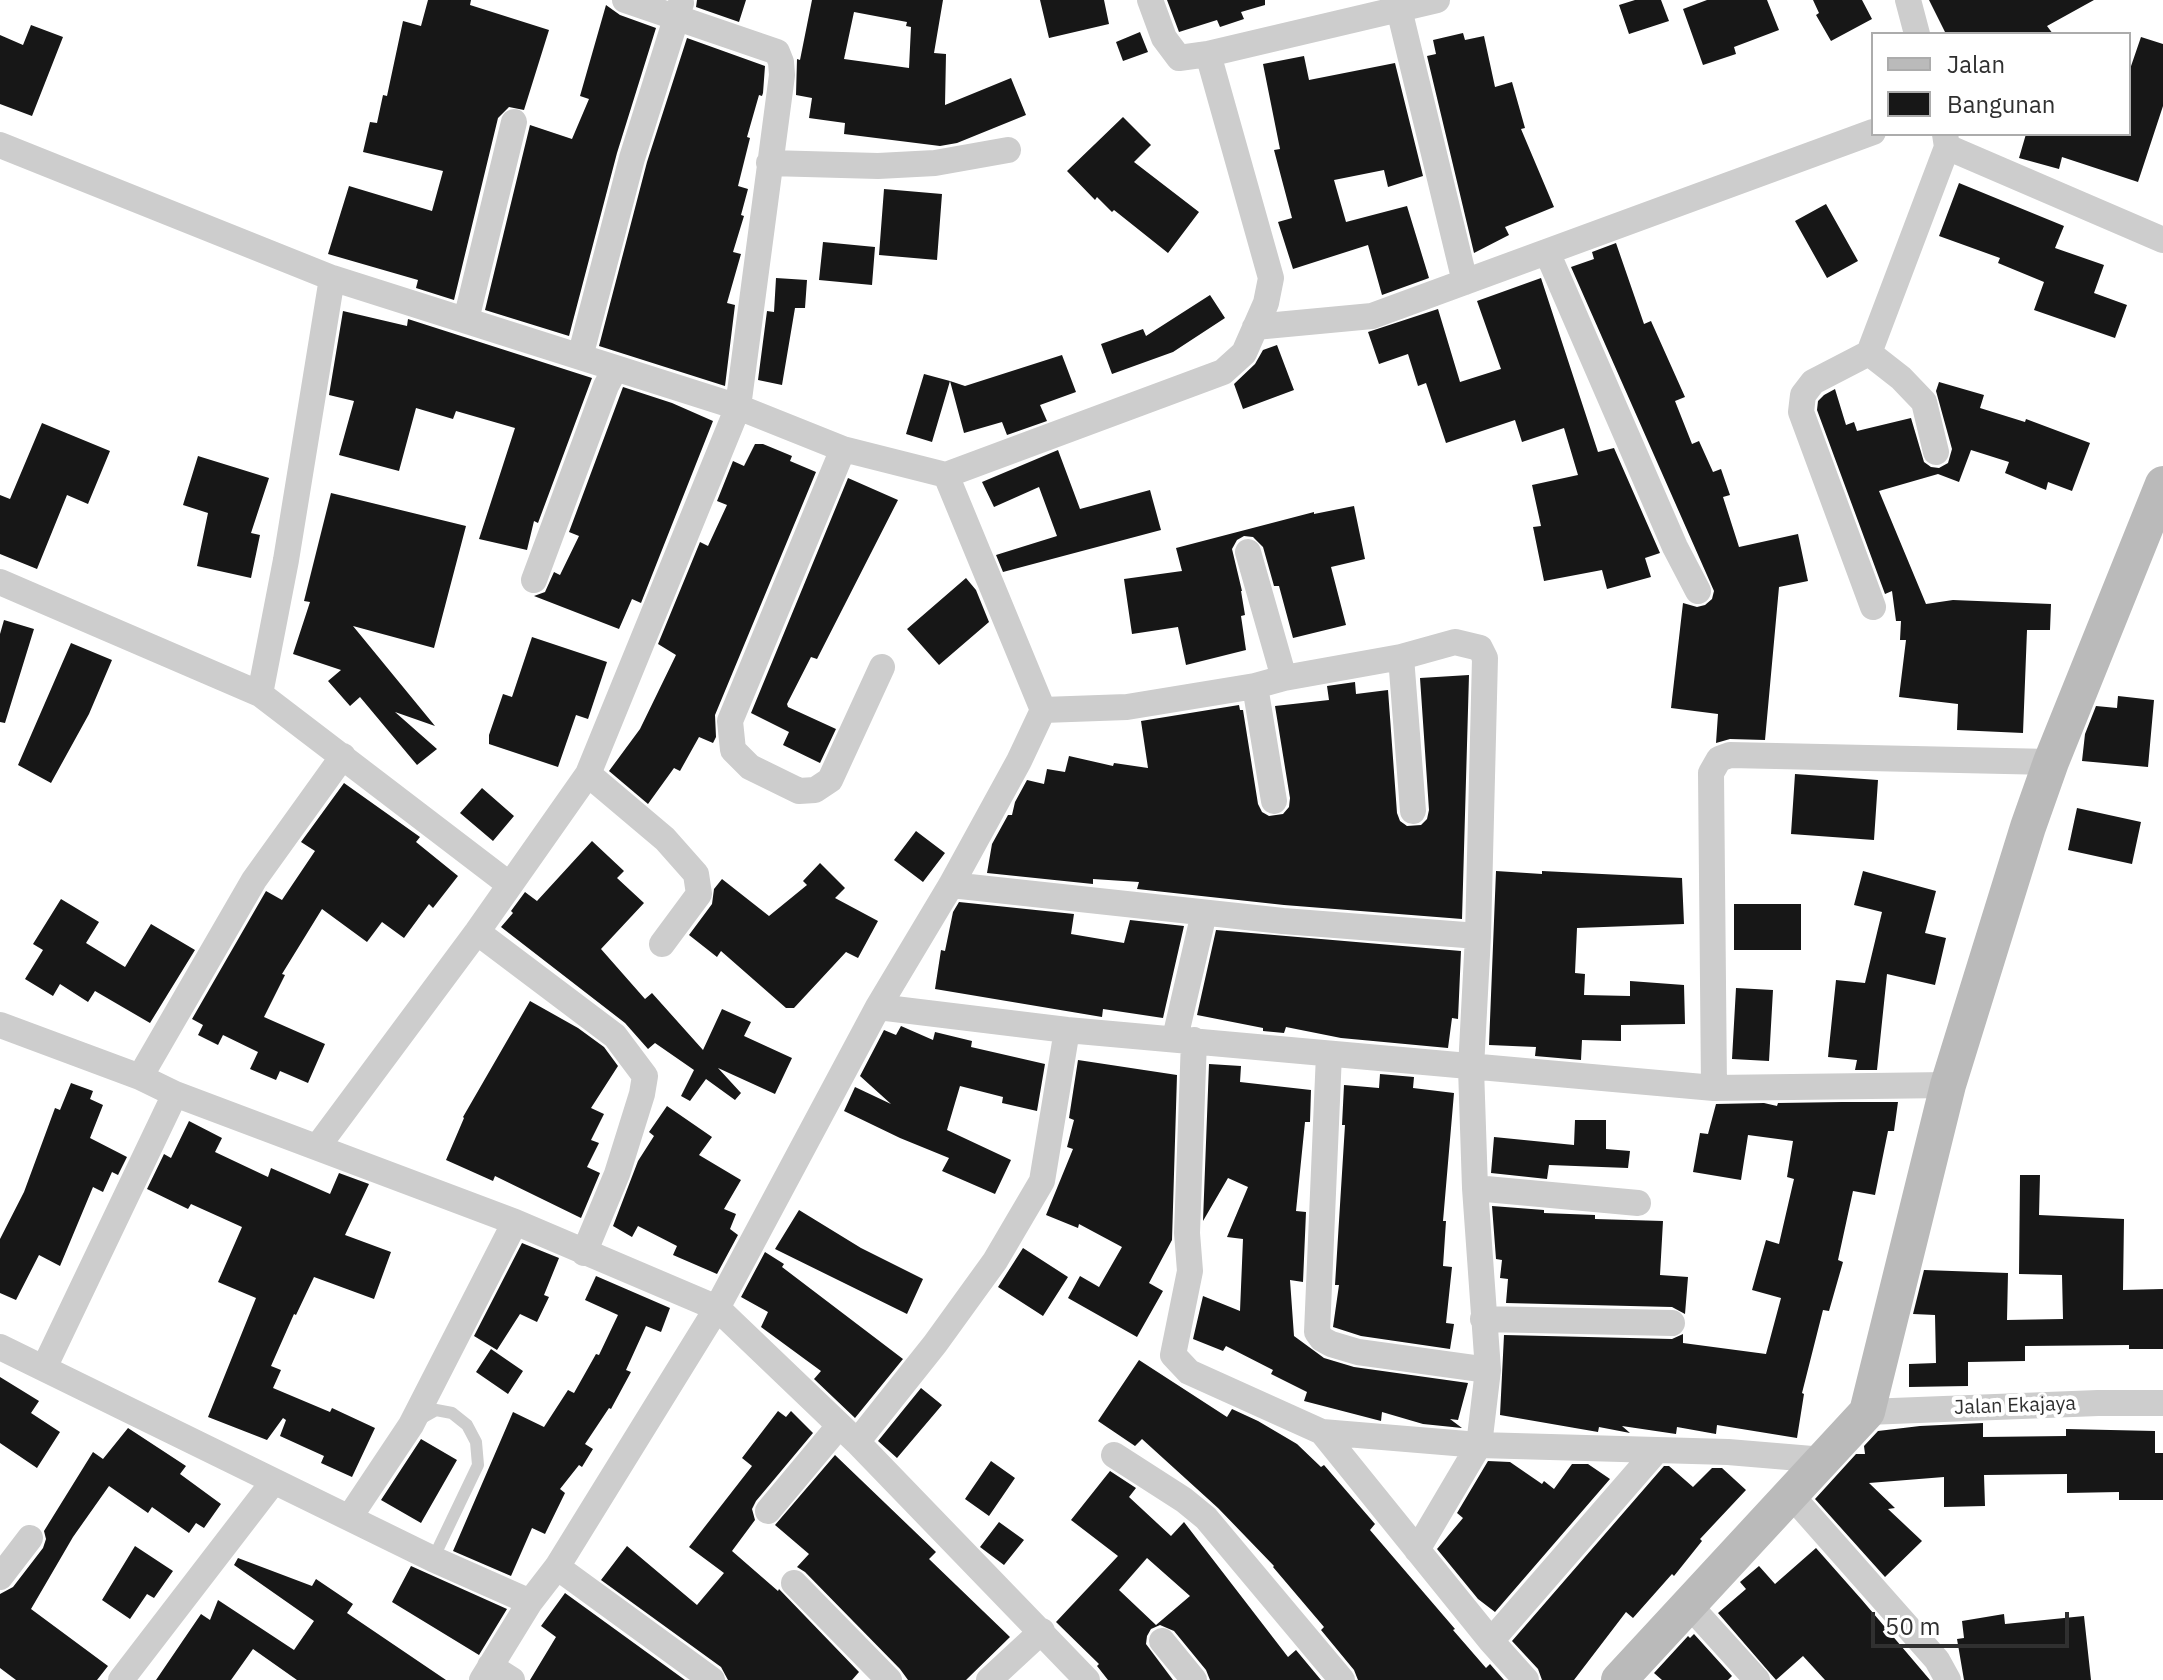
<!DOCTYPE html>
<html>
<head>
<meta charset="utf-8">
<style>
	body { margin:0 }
	#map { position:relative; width:2163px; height:1680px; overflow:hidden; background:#fff; font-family:"IBM Plex Sans",sans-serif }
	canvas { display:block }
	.legend { position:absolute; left:1871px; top:32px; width:260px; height:104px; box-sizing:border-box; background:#fff; border:2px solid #acacac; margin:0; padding:10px 14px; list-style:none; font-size:24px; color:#303030 }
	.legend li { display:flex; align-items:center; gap:16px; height:40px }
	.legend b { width:40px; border:2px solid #acacac }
	.scale { position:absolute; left:1871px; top:1612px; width:198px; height:36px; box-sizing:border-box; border:4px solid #303030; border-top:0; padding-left:10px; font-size:24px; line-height:28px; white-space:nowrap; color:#303030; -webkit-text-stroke:6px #fff; paint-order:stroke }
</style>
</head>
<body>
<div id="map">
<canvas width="2163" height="1680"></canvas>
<ul class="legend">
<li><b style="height:10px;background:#bababa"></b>Jalan</li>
<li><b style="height:22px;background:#171717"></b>Bangunan</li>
</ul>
<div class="scale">50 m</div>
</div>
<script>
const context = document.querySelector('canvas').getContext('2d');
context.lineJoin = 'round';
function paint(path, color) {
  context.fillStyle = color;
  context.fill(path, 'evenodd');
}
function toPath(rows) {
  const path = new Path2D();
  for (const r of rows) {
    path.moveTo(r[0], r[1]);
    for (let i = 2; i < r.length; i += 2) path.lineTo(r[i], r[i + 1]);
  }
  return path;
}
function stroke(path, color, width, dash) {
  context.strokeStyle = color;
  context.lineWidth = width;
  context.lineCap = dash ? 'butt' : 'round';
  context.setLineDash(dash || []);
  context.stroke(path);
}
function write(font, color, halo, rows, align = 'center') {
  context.font = font + ' "IBM Plex Sans",sans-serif';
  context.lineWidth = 8;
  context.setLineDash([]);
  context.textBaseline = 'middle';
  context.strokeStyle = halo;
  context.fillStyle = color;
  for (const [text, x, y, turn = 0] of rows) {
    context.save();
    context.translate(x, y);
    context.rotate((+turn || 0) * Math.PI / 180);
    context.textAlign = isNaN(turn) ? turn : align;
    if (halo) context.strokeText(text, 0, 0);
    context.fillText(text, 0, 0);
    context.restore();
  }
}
const building = toPath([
	[428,0,471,0,470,5,549,30,524,110,509,107,498,118,454,300,416,288,418,280,328,254,349,186,432,211,443,171,363,152,370,122,377,123,383,95,387,96,403,21,421,26],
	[697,0,746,0,739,22,696,7],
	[812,0,943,0,934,53,946,54,945,105,1011,78,1026,115,957,143,940,146,844,134,845,123,809,118,812,98,796,95,797,59,800,60],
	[854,12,907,22,906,26,911,27,909,68,844,59],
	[1040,0,1104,0,1109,24,1049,38],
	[1167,0,1265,0,1265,5,1241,12,1244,19,1220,27,1217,20,1179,32],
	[1635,0,1661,0,1669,21,1629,34,1619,5],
	[1707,0,1767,0,1779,30,1734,47,1736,54,1703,65,1683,9],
	[1813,0,1862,0,1872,19,1831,41,1816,15,1819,13],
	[1929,0,2094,0,2047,26,2053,34,1946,34],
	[606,5,620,15,656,28,617,153,569,336,485,310,530,125,572,139,589,99,580,96],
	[31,25,63,37,32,116,0,104,0,35,23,45],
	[1140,32,1148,52,1123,61,1116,42],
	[1463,33,1465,40,1484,36,1495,87,1512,82,1525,128,1521,129,1554,207,1505,227,1509,235,1474,253,1427,56,1436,54,1433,40],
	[2141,37,2163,44,2163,106,2138,182,2062,157,2059,169,2019,158,2026,134,2129,134,2129,72],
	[687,38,765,66,763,93,762,96,759,95,747,137,750,138,738,186,748,189,741,215,744,216,733,252,741,254,727,303,735,305,725,386,599,346,647,162],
	[1304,56,1309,80,1395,63,1423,176,1388,187,1384,170,1334,180,1346,222,1407,206,1429,278,1382,295,1368,245,1293,269,1278,222,1292,218,1274,150,1280,149,1263,64],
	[1123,117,1151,145,1134,162,1199,212,1168,253,1114,210,1112,212,1097,197,1095,200,1067,171],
	[1959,183,2064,226,2055,248,2104,265,2094,293,2127,305,2115,338,2034,310,2044,282,1998,263,2000,258,1939,236],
	[884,189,942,194,937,260,879,255],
	[1826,204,1858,261,1827,278,1795,221],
	[823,242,875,247,872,285,819,280],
	[1616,243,1644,324,1651,321,1685,397,1675,401,1692,444,1699,441,1713,472,1721,469,1730,495,1723,497,1739,547,1798,534,1808,581,1779,587,1765,740,1730,739,1716,743,1718,714,1671,708,1683,603,1697,607,1705,605,1712,599,1714,591,1571,267,1594,259,1592,252],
	[776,278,807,280,805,308,795,308,782,385,758,380,767,311,774,312],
	[1541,278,1598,452,1614,448,1660,553,1645,558,1651,577,1607,589,1602,570,1544,581,1533,527,1541,526,1532,485,1578,475,1564,428,1522,442,1515,420,1446,443,1426,383,1418,386,1408,354,1379,364,1368,332,1438,309,1460,382,1501,369,1477,301],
	[1210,295,1225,318,1173,352,1112,374,1101,344,1143,329,1146,336],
	[343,311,407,326,408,319,592,378,538,523,534,521,527,550,479,539,515,428,456,411,453,419,416,408,399,471,339,455,354,401,329,395],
	[1277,345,1294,390,1243,409,1234,384,1255,364,1263,350],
	[1062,355,1076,392,1040,405,1047,421,1007,435,1002,422,964,433,950,381,965,386],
	[924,374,950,381,932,442,906,434],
	[1939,382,1984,395,1980,408,2025,422,2026,419,2090,443,2072,491,2048,482,2046,490,2005,473,2009,462,1971,450,1959,482,1938,474,1879,491,1926,604,1953,600,2051,604,2050,630,2027,630,2023,733,1957,730,1958,704,1899,697,1906,640,1900,640,1901,621,1896,621,1892,591,1885,594,1817,410,1818,401,1824,395,1835,389,1846,425,1854,422,1857,431,1911,418,1924,462,1931,467,1939,468,1948,463,1952,449,1936,391],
	[623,387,672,403,713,421,641,603,632,599,619,629,534,596,545,592,554,572,560,575,579,536,569,532],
	[42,423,110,451,88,504,67,495,37,569,0,554,0,495,10,499],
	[755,444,763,444,792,456,790,461,816,472,715,715,716,737,713,743,699,737,680,771,674,768,648,804,609,771,640,729,676,655,658,644,700,542,708,546,727,505,717,501,733,461,744,466],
	[1058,450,1080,509,1150,490,1161,530,1003,572,996,555,1057,536,1039,487,994,507,982,482],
	[198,456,269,478,251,533,260,535,251,578,197,566,208,513,183,505],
	[848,478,898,500,817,659,811,657,787,704,788,707,836,729,820,763,783,745,789,732,751,713],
	[331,493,466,526,434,648,353,626,435,726,395,712,437,749,417,765,360,697,350,706,328,681,341,670,293,654,310,602,304,601],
	[1354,506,1365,559,1331,567,1346,625,1293,638,1279,586,1274,586,1263,547,1253,537,1244,536,1237,540,1232,549,1242,591,1241,591,1245,615,1241,616,1246,650,1186,665,1178,627,1132,634,1124,579,1182,571,1176,548,1314,512,1314,514],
	[966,578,976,590,989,622,939,665,907,629],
	[4,620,34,629,5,723,0,722,0,634],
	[532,637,607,662,588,719,576,715,558,767,489,744,489,735,503,694,512,697],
	[71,643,112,660,89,714,51,783,18,765],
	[1469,675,1462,919,1284,905,1137,889,1139,882,1093,879,1093,884,987,873,992,844,1008,815,1012,815,1015,802,1027,780,1044,784,1047,769,1065,772,1069,756,1113,766,1114,763,1148,768,1141,721,1239,705,1240,710,1243,710,1258,804,1262,812,1269,816,1283,814,1289,807,1290,798,1275,706,1329,700,1327,686,1355,682,1356,694,1388,690,1397,813,1400,821,1407,826,1421,825,1427,819,1429,810,1420,678],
	[2118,696,2154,700,2148,767,2082,761,2085,734,2096,706,2117,708],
	[1795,774,1878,780,1874,840,1791,834],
	[344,783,420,837,416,842,458,876,433,908,429,904,404,938,382,922,367,942,322,909,282,974,285,975,264,1017,325,1044,308,1083,280,1071,276,1080,250,1069,258,1052,223,1035,218,1045,198,1035,203,1025,192,1019,266,891,282,900,315,851,301,842],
	[482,788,514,816,493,841,460,813],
	[2077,808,2141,822,2132,864,2068,850],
	[916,831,945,853,923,882,894,860],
	[592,841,624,871,617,878,644,903,601,949,645,999,652,993,703,1050,722,1009,751,1022,744,1036,792,1058,775,1094,718,1068,741,1093,735,1100,706,1079,690,1101,681,1096,694,1070,655,1043,648,1049,625,1023,501,927,513,913,511,911,525,892,537,901],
	[820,863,845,888,835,898,878,921,858,958,846,952,794,1008,786,1008,721,951,717,957,689,935,712,904,714,889,722,879,769,916,807,885,803,881],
	[1496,871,1542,874,1542,871,1682,878,1684,924,1577,928,1575,973,1585,974,1584,995,1630,996,1630,981,1684,985,1685,1024,1621,1025,1621,1041,1582,1040,1581,1060,1535,1056,1536,1047,1489,1045],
	[1863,871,1936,891,1925,933,1946,938,1935,985,1887,974,1877,1070,1855,1070,1857,1060,1828,1057,1836,980,1865,983,1882,912,1854,905],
	[61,899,99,922,86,943,125,967,151,924,195,950,150,1023,95,991,88,1002,60,984,53,996,25,979,43,950,33,944],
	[959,902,1074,914,1071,934,1124,943,1130,920,1184,926,1163,1018,1103,1009,1102,1017,935,989,941,950,945,951,953,912],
	[1734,904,1801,904,1801,950,1734,950],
	[1216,930,1461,951,1458,1019,1452,1018,1448,1048,1341,1038,1286,1027,1284,1033,1263,1031,1263,1028,1197,1015],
	[1736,988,1773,990,1769,1061,1732,1059],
	[530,1001,578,1028,604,1047,618,1066,591,1108,604,1114,591,1140,599,1143,587,1167,600,1173,581,1218,495,1176,493,1181,446,1160,464,1118,463,1117],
	[901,1026,933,1040,935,1032,972,1041,971,1047,1045,1064,1037,1111,1002,1103,1003,1097,960,1086,947,1130,1011,1160,995,1194,942,1171,949,1158,900,1138,844,1111,855,1087,891,1104,860,1076,884,1030,896,1035],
	[1078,1060,1177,1075,1172,1240,1149,1283,1163,1291,1137,1337,1068,1298,1080,1276,1099,1287,1122,1247,1079,1224,1078,1228,1046,1215,1073,1149,1067,1147,1074,1120,1069,1118],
	[1209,1064,1241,1066,1240,1082,1311,1090,1310,1122,1305,1122,1296,1211,1306,1212,1303,1282,1290,1280,1294,1336,1324,1358,1354,1367,1468,1383,1458,1420,1450,1419,1462,1428,1423,1424,1382,1412,1381,1421,1304,1401,1307,1392,1271,1374,1273,1370,1226,1346,1223,1351,1193,1339,1203,1296,1240,1311,1243,1239,1227,1237,1248,1187,1228,1178,1203,1221],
	[1380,1074,1414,1077,1413,1088,1454,1093,1443,1221,1446,1221,1443,1266,1452,1267,1446,1323,1454,1324,1450,1349,1361,1336,1333,1327,1339,1285,1335,1285,1345,1125,1342,1125,1344,1085,1379,1088],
	[71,1083,93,1091,90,1099,103,1105,90,1138,127,1157,118,1175,112,1172,103,1192,93,1187,60,1266,39,1255,16,1300,0,1293,0,1239,24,1192,55,1108,60,1110],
	[1842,1102,1898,1102,1894,1131,1888,1131,1875,1195,1853,1191,1838,1260,1843,1262,1829,1311,1823,1310,1802,1393,1804,1394,1797,1438,1717,1425,1716,1434,1677,1427,1676,1434,1622,1426,1630,1433,1599,1427,1598,1432,1500,1415,1504,1335,1672,1339,1683,1334,1683,1343,1766,1354,1781,1298,1752,1290,1766,1240,1779,1244,1794,1179,1787,1177,1793,1141,1748,1135,1741,1180,1693,1172,1700,1133,1708,1134,1716,1104,1764,1103,1777,1106,1778,1103],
	[667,1106,712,1137,699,1155,741,1180,724,1209,736,1214,730,1229,738,1235,717,1274,673,1255,677,1246,638,1226,632,1237,613,1226,638,1161,654,1136,649,1132],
	[1575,1120,1606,1120,1606,1149,1630,1151,1628,1168,1549,1165,1547,1179,1491,1173,1494,1137,1574,1145],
	[189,1121,222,1138,215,1152,268,1177,271,1168,330,1194,339,1173,369,1184,345,1235,391,1252,374,1299,314,1277,296,1315,294,1314,271,1366,281,1370,273,1388,330,1412,332,1408,375,1428,352,1477,321,1463,324,1456,280,1436,286,1420,283,1418,267,1440,208,1417,256,1298,218,1282,242,1227,191,1204,188,1209,147,1189,164,1154,171,1158],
	[2020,1175,2040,1175,2039,1215,2124,1219,2123,1290,2163,1289,2163,1349,2129,1349,2129,1345,2025,1346,2025,1361,1968,1362,1968,1386,1909,1387,1909,1364,1936,1363,1935,1315,1913,1314,1924,1270,2008,1273,2007,1320,2063,1319,2062,1275,2019,1274],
	[1492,1206,1544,1210,1544,1213,1595,1215,1595,1219,1663,1221,1660,1275,1688,1277,1685,1314,1672,1307,1506,1303,1508,1279,1500,1278,1502,1260,1496,1259],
	[799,1210,861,1248,923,1279,907,1314,775,1249],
	[522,1243,559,1258,544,1295,549,1297,537,1322,520,1314,497,1350,474,1336],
	[1023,1248,1068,1277,1043,1316,998,1287],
	[765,1252,784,1264,782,1267,903,1359,855,1418,814,1379,821,1371,761,1327,768,1312,741,1297],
	[596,1276,670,1308,661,1332,646,1326,626,1370,631,1372,611,1409,609,1408,585,1444,593,1449,582,1467,579,1465,560,1489,565,1493,545,1534,532,1528,511,1576,453,1551,513,1412,544,1427,568,1390,574,1393,596,1354,599,1355,618,1315,585,1300],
	[491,1349,523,1371,508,1394,476,1372],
	[1139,1360,1227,1417,1232,1409,1258,1421,1297,1444,1321,1467,1324,1465,1375,1524,1370,1530,1455,1629,1453,1630,1486,1668,1490,1664,1504,1680,1358,1680,1354,1670,1321,1630,1324,1627,1273,1567,1274,1566,1218,1508,1142,1439,1135,1446,1098,1421],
	[0,1377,39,1401,31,1413,60,1432,37,1468,0,1443],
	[921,1388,942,1405,897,1458,878,1441],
	[778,1411,786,1417,791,1411,813,1433,756,1501,752,1509,755,1520,732,1551,778,1591,779,1589,859,1672,852,1680,728,1680,721,1667,601,1580,627,1546,697,1605,724,1573,689,1547,752,1466,742,1458],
	[1983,1423,1983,1437,2066,1436,2066,1429,2155,1431,2155,1453,2163,1453,2163,1500,2119,1500,2119,1492,2067,1493,2067,1474,1984,1475,1985,1506,1944,1507,1944,1477,1869,1483,1895,1508,1888,1509,1922,1541,1885,1577,1815,1499,1856,1454,1865,1454,1864,1446,1878,1431,1920,1426],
	[128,1428,186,1466,180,1474,221,1504,204,1528,196,1523,189,1533,152,1507,148,1513,109,1486,73,1537,31,1609,108,1666,97,1680,16,1680,0,1668,0,1594,13,1587,43,1548,46,1539,44,1531,93,1452,103,1459],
	[421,1439,457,1460,421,1523,381,1500],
	[835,1455,936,1552,929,1559,1010,1637,966,1680,908,1680,900,1669,805,1572,797,1567,809,1554,775,1525],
	[991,1461,1015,1478,989,1516,965,1499],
	[1488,1461,1510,1462,1542,1484,1544,1481,1554,1489,1572,1464,1588,1464,1610,1479,1495,1612,1478,1599,1437,1549,1463,1518,1457,1513],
	[1664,1466,1669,1466,1693,1487,1712,1468,1722,1468,1746,1490,1700,1539,1702,1541,1674,1576,1672,1574,1633,1618,1626,1612,1574,1680,1542,1680,1538,1669,1512,1641],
	[1110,1471,1136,1488,1129,1497,1171,1536,1184,1522,1288,1657,1296,1650,1321,1680,1210,1680,1206,1670,1174,1631,1160,1625,1151,1629,1147,1636,1146,1644,1173,1680,1108,1680,1097,1666,1099,1664,1056,1622,1118,1556,1071,1520],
	[1147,1558,1190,1596,1156,1625,1119,1590],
	[999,1522,1024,1540,1004,1565,980,1547],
	[135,1546,173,1571,154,1598,147,1594,130,1619,102,1600],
	[1816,1548,1862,1600,1930,1680,1825,1680,1803,1656,1776,1680,1718,1613,1746,1589,1740,1582,1759,1566,1775,1584],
	[238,1558,312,1586,316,1579,353,1604,347,1613,446,1680,297,1680,253,1649,231,1680,156,1680,201,1614,210,1620,218,1600,294,1650,314,1621,234,1565],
	[411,1566,507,1609,479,1655,392,1602],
	[565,1593,685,1680,530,1680,556,1637,541,1626],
	[2004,1614,2005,1624,2084,1616,2091,1680,1964,1680,1957,1639,1964,1638,1962,1621],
	[1694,1634,1732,1676,1728,1680,1662,1680,1654,1673,1688,1636,1690,1638]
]);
const lane = toPath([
	[420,1419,436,1410,452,1413,467,1425,476,1442,478,1465,433,1559]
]);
const street = toPath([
	[1150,0,1164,38,1179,58,1208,54],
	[1908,0,1917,34],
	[1399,9,1465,282],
	[0,145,332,278,738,407,843,449,946,475,1223,372,1244,353,1266,303,1271,278,1208,54,1437,0],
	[1947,147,2163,240],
	[769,163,878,166,935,163,1008,150],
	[1547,252,1675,547,1698,591],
	[466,320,514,122],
	[1255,327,1372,316,1873,132],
	[1869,353,1813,382,1803,395,1801,412,1873,607],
	[580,357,632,158,681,3],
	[843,449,730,721,733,750,750,767,799,791,815,790,830,780,882,667],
	[1936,452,1924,402,1901,378,1869,353,1947,147,1945,134],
	[1248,552,1284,678],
	[534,580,606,386,615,369],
	[0,582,260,694,510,885],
	[1401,657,1413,811],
	[1255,686,1274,801],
	[260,694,286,560,332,278],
	[1043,710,1127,707,1255,686,1284,678,1401,657,1455,642,1480,648,1485,658,1478,936,1471,1068,1475,1188,1488,1370,1479,1445,1417,1550],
	[588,774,665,839,696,874,699,894,662,944],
	[951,885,1283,921,1478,936],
	[477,932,615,1036,645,1076,642,1094,617,1174,584,1253],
	[878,1007,1067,1030,1714,1088,1948,1085],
	[0,1025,140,1077,175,1094,515,1222,717,1308,857,1442,1087,1680],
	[1175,1038,1204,913],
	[1194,1040,1187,1233,1190,1271,1173,1355,1189,1372,1322,1432,1479,1445,1728,1452,1824,1460],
	[1329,1054,1317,1332,1322,1339,1331,1344,1358,1352,1488,1370],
	[140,1077,254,880,343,756],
	[1714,1088,1711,773,1719,759,1730,755,2051,762],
	[318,1146,477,932,588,774,738,407,782,75,781,62,777,52,625,0],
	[1475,1188,1638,1203],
	[1483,1319,1672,1323],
	[0,1347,433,1559,530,1602],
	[44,1368,175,1094],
	[1867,1412,2098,1403,2163,1403],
	[1322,1432,1491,1641,1526,1680],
	[857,1442,935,1344,995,1261,1042,1181,1067,1030],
	[1114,1455,1184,1500,1206,1518,1342,1680],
	[1790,1494,1937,1660,1948,1680],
	[768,1511,839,1426],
	[349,1518,411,1425,515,1222],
	[557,1567,712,1680],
	[0,1577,30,1538],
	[794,1583,889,1680],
	[1690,1606,1757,1680],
	[1162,1641,1194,1680],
	[1491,1641,1657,1450],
	[490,1666,512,1680],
	[121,1680,274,1481],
	[482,1680,530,1602,557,1567,717,1308,878,1007,951,885,1019,761,1043,710,946,475],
	[989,1680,1042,1631]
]);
const secondary = toPath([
	[1619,1680,1867,1412,1948,1085,2028,827,2051,762,2163,484]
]);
const streetNames = [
	["Jalan Ekajaya",2015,1406,-2]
];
paint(building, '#171717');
stroke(lane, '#cdcdcd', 12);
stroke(street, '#cdcdcd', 26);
stroke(secondary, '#bababa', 36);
write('20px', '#303030', '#fff', streetNames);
</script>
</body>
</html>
